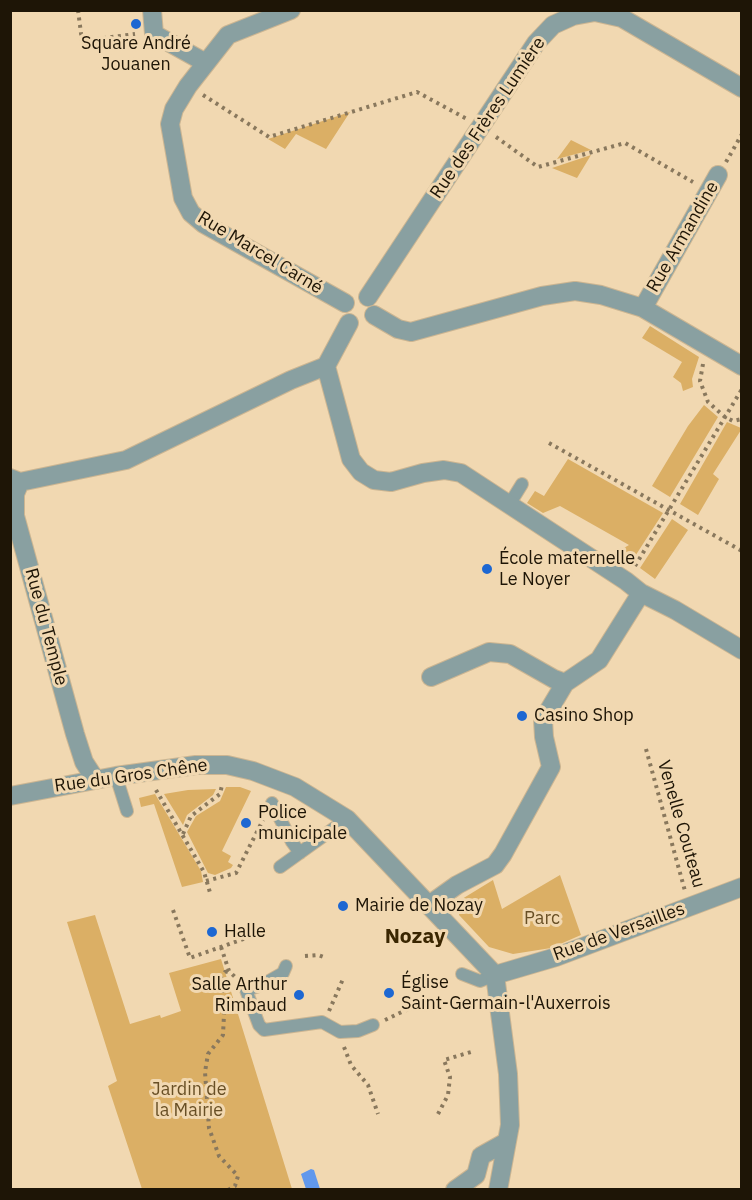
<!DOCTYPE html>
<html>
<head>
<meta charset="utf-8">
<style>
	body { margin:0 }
	#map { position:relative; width:752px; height:1200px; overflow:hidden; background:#f1d8b1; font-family:"IBM Plex Sans",sans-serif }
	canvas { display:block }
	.frame { position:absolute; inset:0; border:12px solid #1e1506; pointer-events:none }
</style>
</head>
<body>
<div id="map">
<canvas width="752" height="1200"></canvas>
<div class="frame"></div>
</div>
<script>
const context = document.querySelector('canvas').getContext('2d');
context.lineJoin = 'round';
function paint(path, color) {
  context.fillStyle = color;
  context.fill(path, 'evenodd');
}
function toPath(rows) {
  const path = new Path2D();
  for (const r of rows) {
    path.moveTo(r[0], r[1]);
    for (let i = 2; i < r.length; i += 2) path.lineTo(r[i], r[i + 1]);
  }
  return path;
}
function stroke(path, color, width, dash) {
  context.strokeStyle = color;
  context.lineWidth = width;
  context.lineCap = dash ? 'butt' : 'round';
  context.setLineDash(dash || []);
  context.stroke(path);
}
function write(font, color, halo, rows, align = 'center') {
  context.font = font + ' "IBM Plex Sans",sans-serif';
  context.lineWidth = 6;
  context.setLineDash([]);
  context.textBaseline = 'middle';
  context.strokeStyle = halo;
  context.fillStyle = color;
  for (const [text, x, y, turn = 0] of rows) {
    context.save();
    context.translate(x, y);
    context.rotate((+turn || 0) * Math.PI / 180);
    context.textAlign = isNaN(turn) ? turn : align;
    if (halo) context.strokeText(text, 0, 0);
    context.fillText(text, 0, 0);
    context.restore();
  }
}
const green = toPath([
	[350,112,326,149,296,134,285,149,268,139],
	[571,140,591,150,557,159],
	[591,155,577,178,552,168],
	[650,326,699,357,692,379,693,387,683,391,681,383,673,377,682,362,642,338],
	[704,405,718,417,670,497,652,486,688,426],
	[727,422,741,428,741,430,713,474,719,479,698,515,680,504],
	[568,459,663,513,630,564,612,555,629,545,560,506,543,513,527,503,535,491,544,496],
	[672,519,688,530,655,579,640,568],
	[226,787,240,787,251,791,222,851,231,856,228,862,233,865,231,868,215,875,208,873,187,832,196,816,220,801],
	[216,789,213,795,187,815,183,825,164,794,188,790],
	[155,794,201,871,203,882,182,887,154,804,141,807,139,798],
	[560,875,581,935,551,948,513,954,489,947,459,915,462,899,493,880,502,909],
	[95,915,130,1024,160,1015,161,1018,181,1011,169,973,221,959,292,1189,142,1189,108,1086,117,1081,67,922]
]);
const water = toPath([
	[311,1169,314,1170,320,1189,306,1189,301,1174]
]);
const path = toPath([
	[78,10,82,41,135,34],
	[203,95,269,137,417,92,467,119],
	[496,137,538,167,625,143,693,182],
	[726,162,742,134],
	[703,364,700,381,708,402,725,417,733,421,742,419],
	[549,443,742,551],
	[635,566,742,389],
	[646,749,685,891],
	[156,790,204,872,211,896],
	[183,834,191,816,220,794,222,785],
	[206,881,236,873,263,820],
	[173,910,190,958,255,935],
	[221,947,229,971,236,978],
	[305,956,318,955,326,958],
	[329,1011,343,979],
	[385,1020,425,1001],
	[344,1047,351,1065,368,1085,378,1114],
	[438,1114,448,1095,450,1077,444,1060,471,1052],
	[228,1190,235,1186,238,1176,219,1156,209,1128,205,1072,208,1054,223,1035,225,994,219,980,225,972,229,971]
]);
const lane = toPath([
	[509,505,522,484],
	[116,776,127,811],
	[272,803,292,842,300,853],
	[280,867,347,819],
	[286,966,283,973,262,985,246,990,259,1025,264,1030,322,1022,340,1032,358,1031,373,1025],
	[462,974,480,981,495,975]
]);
const street = toPath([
	[152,10,154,34,206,63],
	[291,10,228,35,188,86,174,109,170,124,183,198,191,213,204,224,345,303],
	[368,297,536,43,553,25,573,16,595,12,622,18,742,88],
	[643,308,718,175],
	[374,315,398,329,411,332,542,296,575,291,601,295,643,308,742,366],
	[326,366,351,459,361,472,374,480,391,482,423,473,444,470,461,473,626,581,641,593,675,610,742,650],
	[10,478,20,482,15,494,15,516,75,734,84,762,95,779],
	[20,482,126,460,291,380,326,366,349,323],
	[431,677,489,652,510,654,554,679,565,683],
	[10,796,116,776,196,765,227,765,253,771,295,787,347,819,495,975,508,1074,510,1125,498,1190],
	[429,905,457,885,495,865,503,854,551,767,544,737,543,720,565,683,599,660,641,593],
	[495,975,556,957,742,887],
	[455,1190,476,1175,481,1156,506,1142]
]);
const markers = [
	[136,24,6,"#1d67d2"],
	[487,569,6,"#1d67d2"],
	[522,716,6,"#1d67d2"],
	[246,823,6,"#1d67d2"],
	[343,906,6,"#1d67d2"],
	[212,932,6,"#1d67d2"],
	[389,993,6,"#1d67d2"],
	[299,995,6,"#1d67d2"]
];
const poiNames = [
	["Square André",136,44,"center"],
	["Jouanen",136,65,"center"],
	["École maternelle",499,559],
	["Le Noyer",499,580],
	["Casino Shop",534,716],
	["Police",258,813],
	["municipale",258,834],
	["Mairie de Nozay",355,906],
	["Halle",224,932],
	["Église",401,983],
	["Saint-Germain-l'Auxerrois",401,1004],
	["Salle Arthur",287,985,"right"],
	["Rimbaud",287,1006,"right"]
];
const streetNames = [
	["Rue des Frères Lumière",488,118,-56],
	["Rue Armandine",683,237,-60],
	["Rue Marcel Carné",260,253,31],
	["Rue du Temple",46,627,75],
	["Rue du Gros Chêne",131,776,-8],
	["Venelle Couteau",681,824,74],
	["Rue de Versailles",619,932,-20]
];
const parkNames = [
	["Parc",542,919],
	["Jardin de",189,1090],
	["la Mairie",189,1111]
];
const quarterNames = [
	["Nozay",415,937]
];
paint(green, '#dbaf65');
paint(water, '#6198ec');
stroke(lane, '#cbb592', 14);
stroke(street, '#cbb592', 20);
stroke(path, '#89785d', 4, [3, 4.5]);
stroke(lane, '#89a0a1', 12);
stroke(street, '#89a0a1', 18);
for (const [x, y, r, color] of markers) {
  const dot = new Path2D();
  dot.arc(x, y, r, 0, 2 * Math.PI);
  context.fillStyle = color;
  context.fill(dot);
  stroke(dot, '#f1d8b1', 2);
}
write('18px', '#1e1506', '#f1d8b1', poiNames, 'left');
write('18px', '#1e1506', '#f1d8b1', streetNames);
write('18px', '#684f25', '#f1d8b1', parkNames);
write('bold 21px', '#3a2601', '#f1d8b1', quarterNames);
</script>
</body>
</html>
